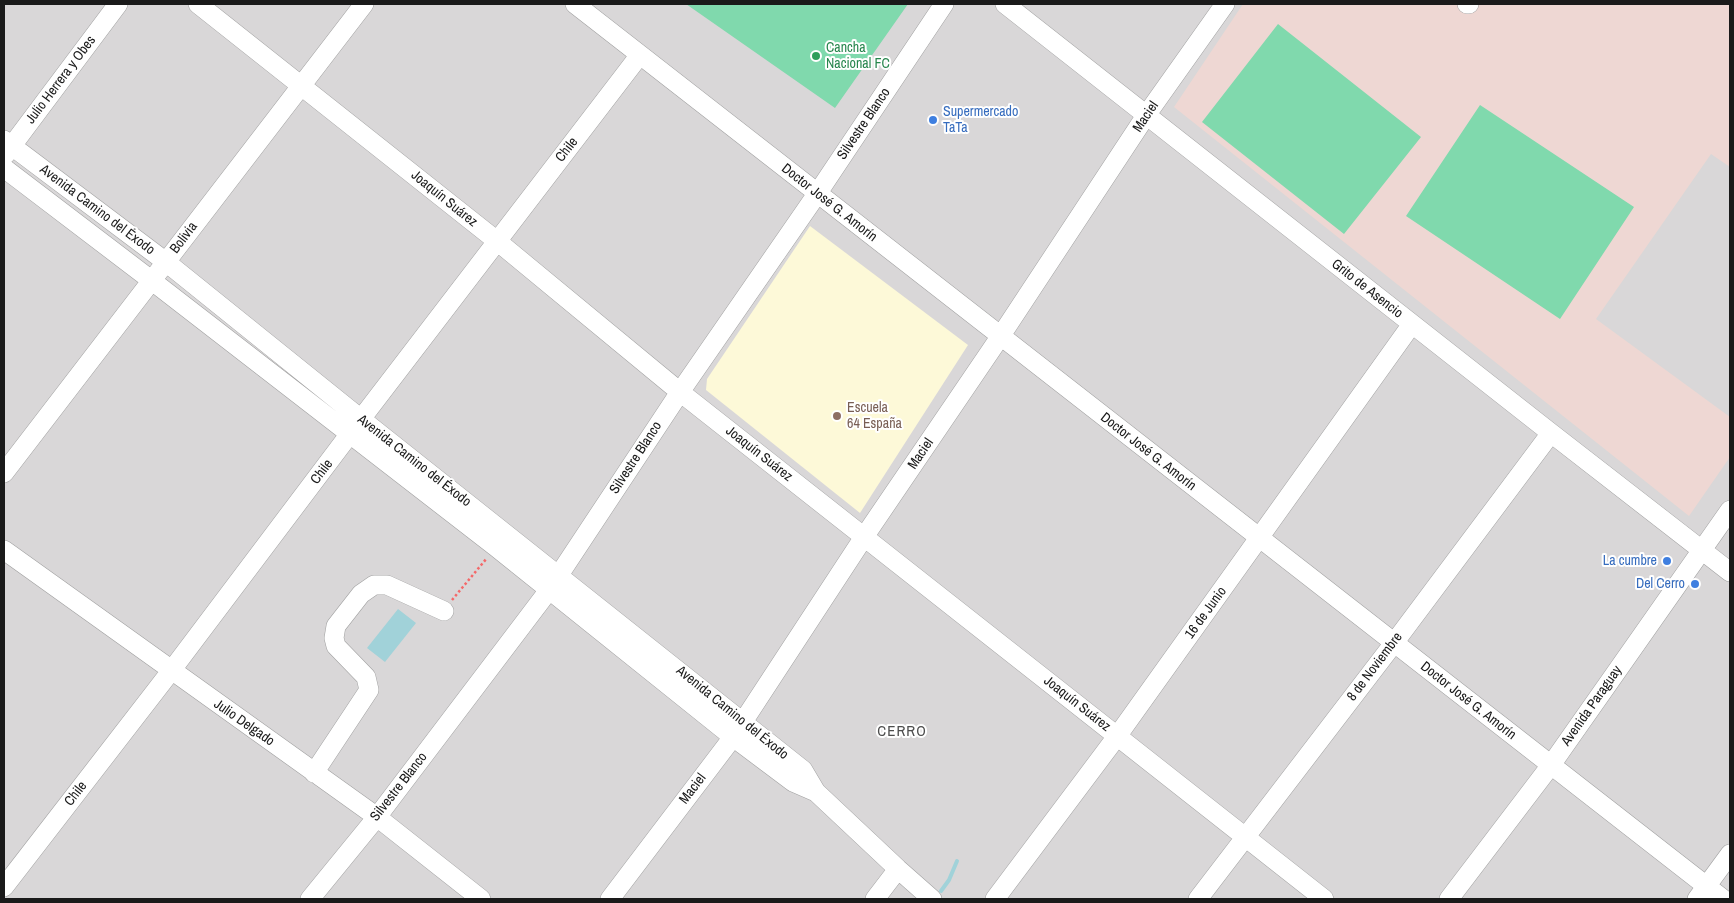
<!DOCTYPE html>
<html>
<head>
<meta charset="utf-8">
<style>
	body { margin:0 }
	#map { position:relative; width:1734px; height:903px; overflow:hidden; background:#ece7e0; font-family:"Archivo Narrow",sans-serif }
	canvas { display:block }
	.frame { position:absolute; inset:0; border:5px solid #1a1a1a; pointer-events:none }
</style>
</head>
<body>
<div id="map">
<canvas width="1734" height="903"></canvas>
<div class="frame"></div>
</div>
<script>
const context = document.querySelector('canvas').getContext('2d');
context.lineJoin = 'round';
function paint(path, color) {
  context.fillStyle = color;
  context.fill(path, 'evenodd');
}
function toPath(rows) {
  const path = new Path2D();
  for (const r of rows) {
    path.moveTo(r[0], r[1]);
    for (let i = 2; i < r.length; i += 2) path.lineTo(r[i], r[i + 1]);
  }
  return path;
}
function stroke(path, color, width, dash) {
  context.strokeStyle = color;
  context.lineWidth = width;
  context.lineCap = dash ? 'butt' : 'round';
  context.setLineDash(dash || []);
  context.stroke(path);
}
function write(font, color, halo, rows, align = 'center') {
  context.font = font + ' "Archivo Narrow",sans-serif';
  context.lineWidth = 4;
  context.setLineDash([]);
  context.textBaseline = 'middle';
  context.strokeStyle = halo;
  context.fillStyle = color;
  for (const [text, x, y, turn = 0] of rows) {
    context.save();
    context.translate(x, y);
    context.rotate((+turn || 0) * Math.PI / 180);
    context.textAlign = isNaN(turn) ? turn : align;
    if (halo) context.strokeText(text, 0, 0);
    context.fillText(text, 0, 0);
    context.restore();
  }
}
const residential = toPath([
	[4,4,1730,4,1730,899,4,899]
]);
const education = toPath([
	[810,226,968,345,860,513,706,390,707,379]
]);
const military = toPath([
	[1243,4,1730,4,1730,167,1711,154,1596,319,1730,417,1730,457,1689,516,1174,107]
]);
const pitch = toPath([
	[686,4,908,4,835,108],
	[1278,24,1421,137,1344,234,1202,122],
	[1480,105,1634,207,1560,319,1406,216]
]);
const water = toPath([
	[398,609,416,623,385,662,367,648]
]);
const stream = toPath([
	[941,891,949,880,957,861]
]);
const path = toPath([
	[452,600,487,558]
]);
const minor = toPath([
	[198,4,497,241,680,392,1324,899],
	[575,4,1723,899],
	[1005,4,1551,433,1730,572],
	[1467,4,1469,4],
	[4,140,166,262,361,419,803,770,816,792,898,869,932,899],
	[5,155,118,4],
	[4,168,151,280,496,547,733,737,793,782,816,792],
	[4,473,364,4],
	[4,550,377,817,481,899],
	[314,773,369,690,366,677,336,646,334,638,336,626,361,594,374,585,387,585,444,611],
	[4,887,171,671,361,419,639,56],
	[310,899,377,817,549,590,680,392,817,194,944,4],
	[610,899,733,737,864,537,1000,337,1147,114,1225,4],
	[875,899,898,869],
	[995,899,1118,735,1412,324],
	[1198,899,1394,643,1551,433],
	[1449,899,1551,765,1730,510],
	[1697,899,1730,854]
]);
const markers = [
	[816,56,5,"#2e9e5b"],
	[933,120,5,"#3f7fe0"],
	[837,416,5,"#8d6e63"],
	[1667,561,5,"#3f7fe0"],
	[1695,584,5,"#3f7fe0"]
];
const leisureNames = [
	["Cancha",826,48],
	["Nacional FC",826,64]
];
const streetNames = [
	["Julio Herrera y Obes",61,80,-53],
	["Maciel",1146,117,-56],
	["Silvestre Blanco",864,124,-56],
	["Chile",567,150,-52],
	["Joaquín Suárez",444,199,39],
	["Doctor José G. Amorín",829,203,38],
	["Avenida Camino del Éxodo",97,210,37],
	["Bolivia",184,238,-53],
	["Grito de Asencio",1367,289,38],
	["Doctor José G. Amorín",1148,452,38],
	["Joaquín Suárez",759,454,38],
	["Maciel",921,454,-56],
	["Silvestre Blanco",636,458,-57],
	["Avenida Camino del Éxodo",414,461,38],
	["Chile",322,472,-53],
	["16 de Junio",1206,613,-54],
	["8 de Noviembre",1375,667,-53],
	["Doctor José G. Amorín",1468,701,38],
	["Joaquín Suárez",1077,704,38],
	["Avenida Paraguay",1592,706,-55],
	["Avenida Camino del Éxodo",732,713,39],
	["Julio Delgado",244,723,35],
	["Silvestre Blanco",399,787,-52],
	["Maciel",693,789,-53],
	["Chile",76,794,-52]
];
const shopNames = [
	["Supermercado",943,112,"left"],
	["TaTa",943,128,"left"],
	["La cumbre",1657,561],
	["Del Cerro",1685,584]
];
const educationNames = [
	["Escuela",847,408],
	["64 España",847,424]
];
const neighbourhoodNames = [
	["CERRO",902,732]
];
paint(residential, '#d9d7d8');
paint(education, '#fdf9d8');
paint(military, '#eed7d3');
paint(pitch, '#80d9ad');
paint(water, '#a1d2d9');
stroke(stream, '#a1d2d9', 4);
stroke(minor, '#a1a1a1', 20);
stroke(path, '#f4696a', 2.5, [2.5, 2.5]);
stroke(minor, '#fff', 19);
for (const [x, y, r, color] of markers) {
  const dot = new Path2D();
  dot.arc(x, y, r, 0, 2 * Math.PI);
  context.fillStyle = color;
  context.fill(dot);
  stroke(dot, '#fff', 2);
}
write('14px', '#27864d', '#fff', leisureNames, 'left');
write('14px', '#1a1a1a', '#fff', streetNames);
write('14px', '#366cbe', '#fff', shopNames, 'right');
write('14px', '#785e54', '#fff', educationNames, 'left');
context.letterSpacing = '1px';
write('15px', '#4d4d4d', '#fff', neighbourhoodNames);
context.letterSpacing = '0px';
</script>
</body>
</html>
